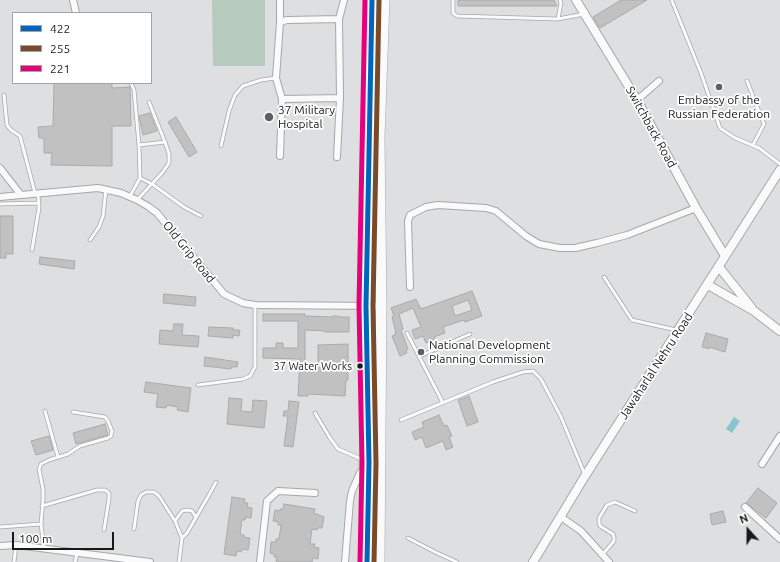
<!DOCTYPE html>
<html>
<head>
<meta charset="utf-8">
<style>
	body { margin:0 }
	#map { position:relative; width:780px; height:562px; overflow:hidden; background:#dedfe0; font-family:Ubuntu,sans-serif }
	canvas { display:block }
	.legend { position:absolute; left:12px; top:12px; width:140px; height:72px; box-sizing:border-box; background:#fff; border:1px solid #a3a3a3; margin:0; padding:5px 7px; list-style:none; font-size:12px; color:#181919 }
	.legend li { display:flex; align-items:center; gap:8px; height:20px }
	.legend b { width:20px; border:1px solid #a3a3a3 }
	.north { position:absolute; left:728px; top:510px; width:40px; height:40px; -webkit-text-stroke:3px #fff; paint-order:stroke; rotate:339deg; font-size:11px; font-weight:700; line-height:16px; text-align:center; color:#181919 }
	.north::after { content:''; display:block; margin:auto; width:14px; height:18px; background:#181919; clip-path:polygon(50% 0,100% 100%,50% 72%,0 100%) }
	.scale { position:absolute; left:12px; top:532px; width:102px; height:18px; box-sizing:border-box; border:2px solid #181919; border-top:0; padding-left:5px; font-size:12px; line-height:14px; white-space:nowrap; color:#181919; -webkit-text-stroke:3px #fff; paint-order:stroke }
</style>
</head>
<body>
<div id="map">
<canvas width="780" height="562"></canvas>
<ul class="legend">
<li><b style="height:5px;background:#0065bd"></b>422</li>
<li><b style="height:5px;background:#7a4b2a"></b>255</li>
<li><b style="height:5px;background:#e5007d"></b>221</li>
</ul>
<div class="north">N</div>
<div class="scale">100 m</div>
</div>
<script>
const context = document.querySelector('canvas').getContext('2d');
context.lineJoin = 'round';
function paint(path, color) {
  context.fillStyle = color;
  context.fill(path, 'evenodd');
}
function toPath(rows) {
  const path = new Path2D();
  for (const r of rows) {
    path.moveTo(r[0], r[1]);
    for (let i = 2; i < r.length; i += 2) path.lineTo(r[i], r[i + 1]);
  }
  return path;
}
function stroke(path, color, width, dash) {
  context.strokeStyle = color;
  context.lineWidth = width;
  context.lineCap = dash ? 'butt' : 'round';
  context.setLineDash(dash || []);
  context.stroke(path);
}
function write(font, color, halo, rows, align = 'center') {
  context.font = font + ' Ubuntu,sans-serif';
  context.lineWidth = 3.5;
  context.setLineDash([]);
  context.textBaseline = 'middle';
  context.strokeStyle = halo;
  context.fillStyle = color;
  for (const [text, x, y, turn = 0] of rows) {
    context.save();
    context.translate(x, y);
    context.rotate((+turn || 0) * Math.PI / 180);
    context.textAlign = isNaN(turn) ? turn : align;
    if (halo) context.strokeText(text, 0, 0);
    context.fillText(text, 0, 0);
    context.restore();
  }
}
const green = toPath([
	[212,0,265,0,265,66,213,66]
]);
const water = toPath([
	[734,417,740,421,732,433,726,429]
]);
const building = toPath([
	[458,0,554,0,557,6,458,6,458,0],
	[621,0,647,0,600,28,593,17,621,0],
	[54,83,112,83,112,88,130,87,131,126,112,126,112,166,51,165,52,153,44,153,44,138,39,138,38,127,53,126,54,83],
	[150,113,157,131,143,135,139,116,150,113],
	[176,117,197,152,189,157,168,122,176,117],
	[0,216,13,216,13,254,6,254,6,258,0,258,0,216],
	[40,257,75,261,74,269,39,264,40,257],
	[472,291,482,316,465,322,464,320,443,327,445,333,434,337,435,339,426,343,423,336,415,339,412,330,421,327,413,308,399,314,403,329,401,330,408,349,406,350,407,353,400,356,392,336,395,335,395,333,396,333,392,317,394,316,391,308,416,299,421,309,472,291],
	[468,300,472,310,455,316,452,306,468,300],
	[164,294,196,297,195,306,163,303,164,294],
	[263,314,305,314,305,316,333,317,333,316,339,316,339,317,349,317,349,332,325,332,325,331,305,330,305,367,318,367,318,345,348,344,348,380,346,380,345,396,308,394,308,396,298,396,300,359,263,358,263,348,276,348,276,343,283,343,283,348,298,348,298,321,263,321,263,314],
	[174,324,183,324,182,335,199,336,198,347,159,344,160,330,173,331,174,324],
	[209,327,233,328,233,330,240,330,239,336,233,335,233,338,208,336,209,327],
	[706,333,728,339,725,352,709,347,709,349,702,347,706,333],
	[205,357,238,362,237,367,231,367,231,369,204,366,205,357],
	[146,382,191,388,188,412,177,410,178,407,167,405,166,408,156,407,158,394,144,392,146,382],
	[469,396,478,422,467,426,458,400,469,396],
	[229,398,242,399,241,411,252,412,253,400,267,401,264,428,227,424,229,398],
	[289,401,299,402,293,447,284,446,288,416,283,416,284,411,288,411,289,401],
	[439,415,444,426,447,425,452,436,449,437,453,447,446,450,443,441,426,448,422,437,415,440,412,432,424,427,422,422,439,415],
	[105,424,108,435,76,444,73,433,105,424],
	[49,436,53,450,36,455,31,441,49,436],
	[758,488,777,503,766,518,746,503,758,488],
	[232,497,245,499,244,503,248,503,247,507,252,508,251,518,246,517,245,520,242,520,240,534,244,535,244,537,250,538,248,550,242,549,241,552,237,551,236,556,224,554,232,497],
	[284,504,315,509,314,513,324,517,322,528,317,528,317,530,312,529,310,544,315,544,314,547,319,548,318,559,313,558,312,562,281,562,276,561,277,557,274,557,274,554,270,553,271,542,276,542,276,539,279,539,281,525,278,525,278,522,273,521,275,510,280,511,280,509,283,509,284,504],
	[723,511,726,522,712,525,710,514,723,511]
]);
const lane = toPath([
	[453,0,453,13,457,16,558,19,584,14],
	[672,1,701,73,720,128,735,138,759,148,780,164],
	[558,19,561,3,560,0],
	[747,81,764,124,753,145],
	[4,95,7,125,11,130,20,136,35,193],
	[139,145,165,142,149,102],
	[221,146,229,111,235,95,243,86,261,80,276,78],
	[140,178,152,184,184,207,201,216],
	[130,196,140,178,139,145,134,90,131,83],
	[137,200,162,173,169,163,169,154,165,142],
	[0,204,39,203],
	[90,240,99,227,103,216,106,189],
	[32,250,39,208,38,194],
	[604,277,632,320,676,330],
	[407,333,443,403],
	[420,356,470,334],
	[198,385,243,379,250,376,255,367,255,305],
	[45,411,58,457],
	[315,413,330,438,338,449,359,458,361,461,361,471],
	[401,420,493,382,523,372,533,371,541,379,561,417,585,475],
	[42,506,97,490,105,490,109,493,109,499,104,530],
	[175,521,182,511,187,510,192,511,196,517],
	[0,527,41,524],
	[134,529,138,501,141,495,146,492,154,492,159,496,175,521,182,538],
	[408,538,437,553,457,562],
	[44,549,41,524,43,500,43,489,39,469,41,464,49,460,68,454,80,446,108,438,111,436,112,431,108,421,105,417,73,412],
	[603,554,614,541,614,537,613,534,600,526,599,522,599,518,607,505,615,502,635,511],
	[14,562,16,545],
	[75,562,77,553],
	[179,562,182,538,187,533,209,495,216,482]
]);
const street = toPath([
	[73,0,76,13],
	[280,0,280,22],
	[282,99,340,98],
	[637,100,659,81],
	[280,156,282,99,276,78,280,22,287,20,339,19],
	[337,157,340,98,339,19,344,0],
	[0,168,21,195,98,188,121,193,137,200,149,207,157,213,224,294,243,303,255,305,381,306],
	[0,197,21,195],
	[410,287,408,221,410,215,426,207,438,205,486,208,496,211,526,236,539,244,560,248,575,248,597,243,627,235,696,208],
	[762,464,780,436],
	[745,507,780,539],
	[561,517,581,531,609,562],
	[0,546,16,545,150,562],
	[260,562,267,501,278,491,315,493],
	[345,562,350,501,352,491,360,473,368,464]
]);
const secondary = toPath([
	[576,0,637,100,696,208,725,256],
	[719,267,751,307],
	[708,285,754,311,780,331],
	[533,562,585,476,780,170]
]);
const highway = toPath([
	[367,562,369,463,366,306,372,0],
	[379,562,381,306,379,137,384,0]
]);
const bus1 = toPath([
	[367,562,369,463,366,306,372,0]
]);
const bus2 = toPath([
	[374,562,376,463,373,306,379,0]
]);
const bus3 = toPath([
	[360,562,362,463,359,306,365,0]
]);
const markers = [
	[719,87,4,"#5d5e5f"],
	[269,117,5,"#5d5e5f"],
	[421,352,4,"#5d5e5f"],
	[360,366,3.5,"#181919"]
];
const busNames = [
	["37 Water Works",352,366]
];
const poiNames = [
	["Embassy of the",719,100,"center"],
	["Russian Federation",719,114,"center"],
	["37 Military",278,110],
	["Hospital",278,124],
	["National Development",429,345],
	["Planning Commission",429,359]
];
const streetNames = [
	["Switchback Road",651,127,61],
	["Old Grip Road",189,252,51],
	["Jawaharlal Nehru Road",656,366,-57]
];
paint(green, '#b6cabd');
paint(water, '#8ac5cf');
paint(building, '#c1c1c1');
stroke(building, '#aaa', 1);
stroke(lane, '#a6a7a8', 4.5);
stroke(street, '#a6a7a8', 8);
stroke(secondary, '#a6a7a8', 10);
stroke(highway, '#a6a7a8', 12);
stroke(lane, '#fafafa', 3);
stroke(street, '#fafafa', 6);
stroke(secondary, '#fafafa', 8);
stroke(highway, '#fafafa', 11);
stroke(bus1, '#0065bd', 5);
stroke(bus2, '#7a4b2a', 5);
stroke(bus3, '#e5007d', 5);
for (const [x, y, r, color] of markers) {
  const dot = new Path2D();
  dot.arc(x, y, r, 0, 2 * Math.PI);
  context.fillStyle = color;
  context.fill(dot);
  stroke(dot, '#fff', 1.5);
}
write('11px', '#181919', '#fff', busNames, 'right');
write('12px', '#181919', '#fff', poiNames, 'left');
write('12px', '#181919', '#fff', streetNames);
</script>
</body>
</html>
